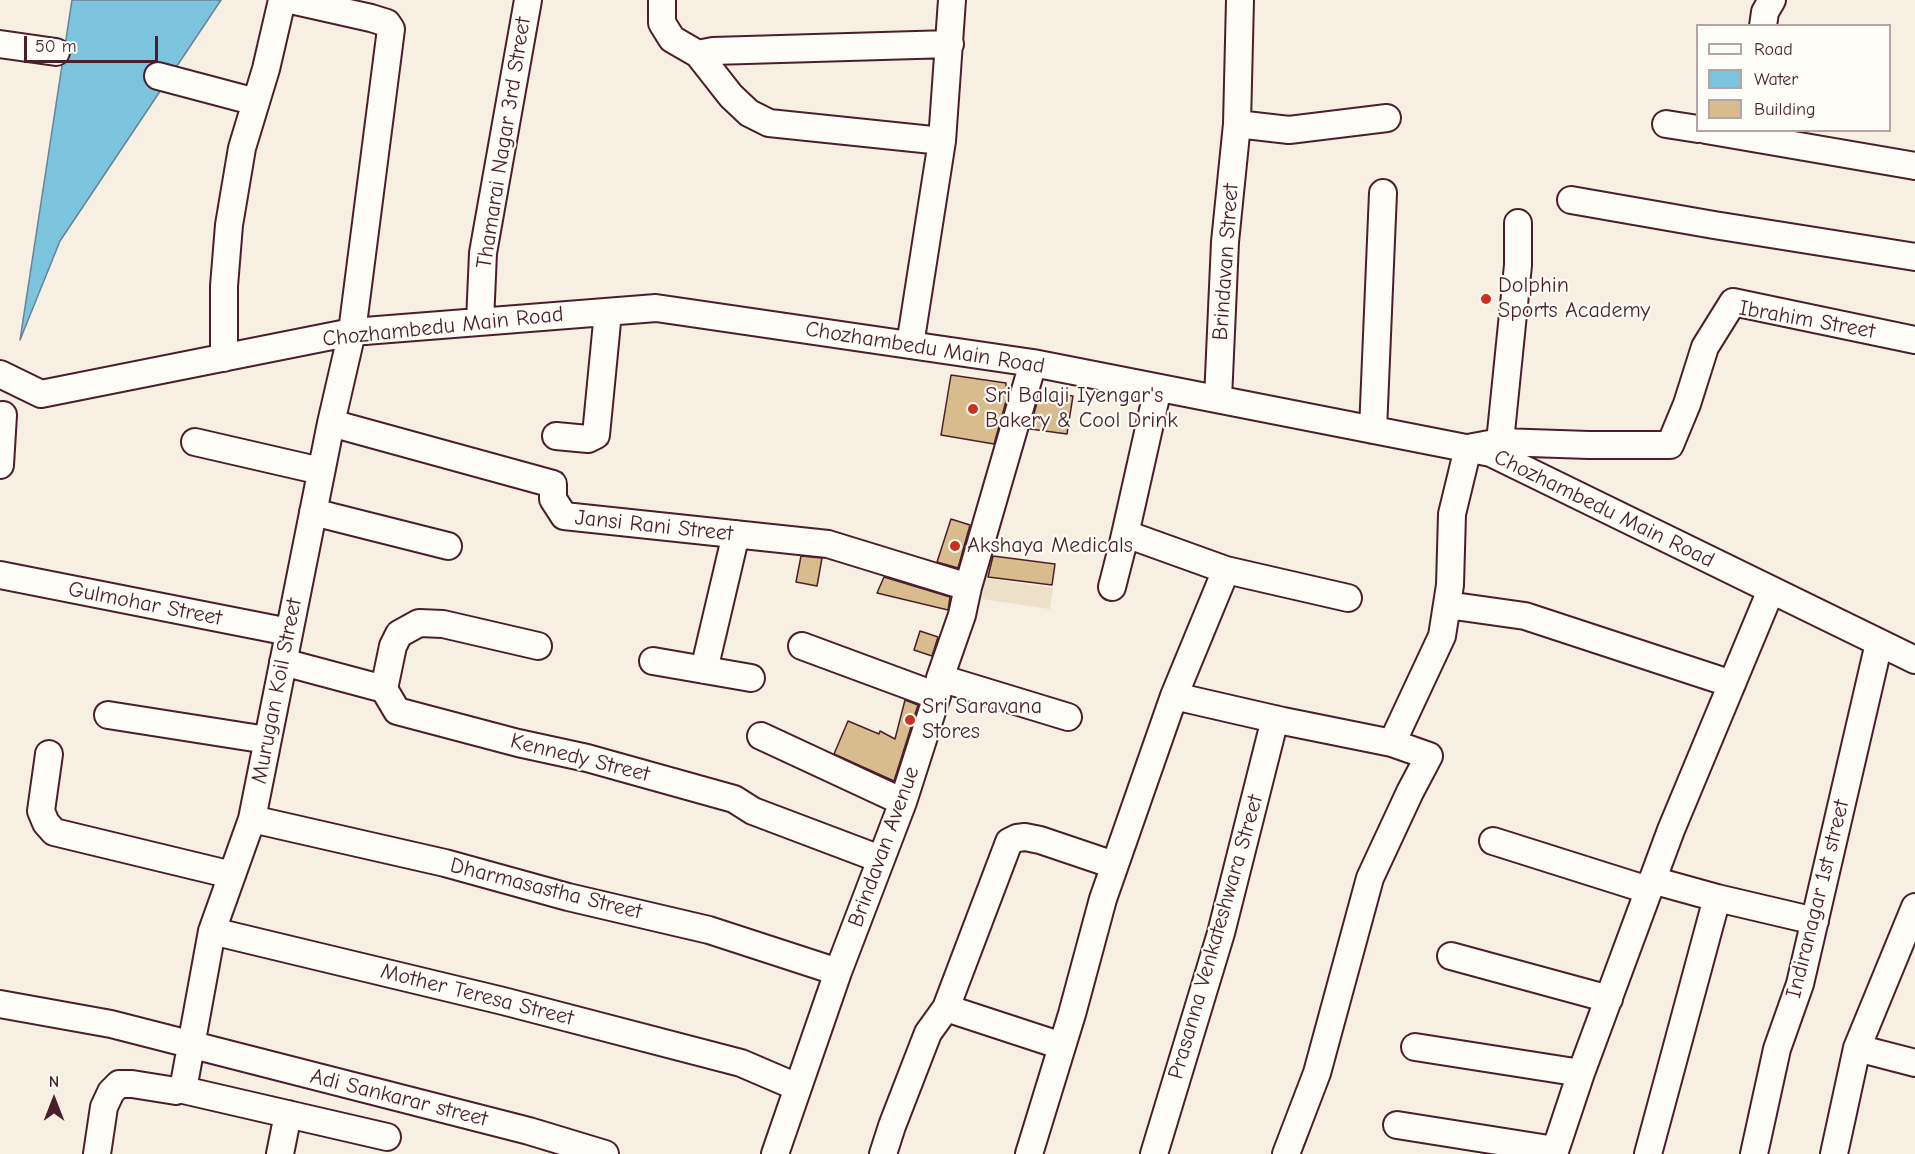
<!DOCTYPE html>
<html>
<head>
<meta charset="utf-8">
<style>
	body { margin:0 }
	#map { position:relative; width:1915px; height:1154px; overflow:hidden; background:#f6efe2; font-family:"Comic Neue",sans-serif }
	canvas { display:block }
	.legend { position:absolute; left:1696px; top:24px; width:195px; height:108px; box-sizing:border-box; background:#fdfcf7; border:2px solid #b5a4a5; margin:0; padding:8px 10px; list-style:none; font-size:18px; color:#4a1f2b }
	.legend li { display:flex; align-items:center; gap:12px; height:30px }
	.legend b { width:30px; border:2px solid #b5a4a5 }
	.north { position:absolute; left:24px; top:1070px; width:60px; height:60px; -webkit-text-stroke:4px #fdfcf7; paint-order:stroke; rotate:0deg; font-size:16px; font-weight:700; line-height:24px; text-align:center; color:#4a1f2b }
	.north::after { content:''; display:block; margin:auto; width:21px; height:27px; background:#4a1f2b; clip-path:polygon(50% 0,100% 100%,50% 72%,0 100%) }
	.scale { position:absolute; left:24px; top:36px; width:134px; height:27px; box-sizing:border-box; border:3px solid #4a1f2b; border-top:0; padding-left:8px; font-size:18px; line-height:21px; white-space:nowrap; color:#4a1f2b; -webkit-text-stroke:4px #fdfcf7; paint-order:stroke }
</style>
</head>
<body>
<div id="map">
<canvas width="1915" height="1154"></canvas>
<ul class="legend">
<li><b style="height:8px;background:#fdfcf7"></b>Road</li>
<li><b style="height:16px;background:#7cc4dd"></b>Water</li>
<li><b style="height:16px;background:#d9bc8d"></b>Building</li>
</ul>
<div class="north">N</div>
<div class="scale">50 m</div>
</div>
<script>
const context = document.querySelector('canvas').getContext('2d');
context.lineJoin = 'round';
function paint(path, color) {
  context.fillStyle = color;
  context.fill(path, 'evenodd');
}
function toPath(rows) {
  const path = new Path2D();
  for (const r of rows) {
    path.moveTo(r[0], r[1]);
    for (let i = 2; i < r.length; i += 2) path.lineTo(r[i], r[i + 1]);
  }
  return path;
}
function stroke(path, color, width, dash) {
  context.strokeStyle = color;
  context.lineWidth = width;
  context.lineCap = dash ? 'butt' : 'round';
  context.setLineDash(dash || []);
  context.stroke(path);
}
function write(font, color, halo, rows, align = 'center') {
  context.font = font + ' "Comic Neue",sans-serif';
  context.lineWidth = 4.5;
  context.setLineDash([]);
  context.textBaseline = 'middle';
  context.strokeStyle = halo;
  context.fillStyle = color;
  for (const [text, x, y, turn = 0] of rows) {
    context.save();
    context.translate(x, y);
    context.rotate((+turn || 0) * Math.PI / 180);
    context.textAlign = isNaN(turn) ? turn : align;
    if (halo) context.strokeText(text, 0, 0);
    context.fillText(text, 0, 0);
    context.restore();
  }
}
const built = toPath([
	[985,578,1053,588,1050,609,982,599]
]);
const water = toPath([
	[72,0,221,0,60,241,20,340,72,0]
]);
const building = toPath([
	[951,375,1006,383,1006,386,1010,387,994,444,941,435,951,375],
	[1040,391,1073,396,1067,434,1030,429,1040,391],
	[951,519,970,525,958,568,937,562,951,519],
	[801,556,822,558,817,586,796,582,801,556],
	[993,556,1055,564,1052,585,988,577,993,556],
	[884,577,950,597,948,610,877,593,884,577],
	[920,631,938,637,932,656,914,650,920,631],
	[905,700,918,705,894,781,834,754,848,721,879,734,880,731,895,739,905,700]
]);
const minor = toPath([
	[662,0,662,23,672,39,698,54,731,96,749,113,769,123,942,141],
	[1763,26,1765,12,1772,0],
	[0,44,56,52],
	[698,54,713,51,950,44],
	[158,76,256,102],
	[1237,124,1240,0],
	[1666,124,1698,129],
	[1706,130,1915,166],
	[1571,200,1714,225,1915,257],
	[480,322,483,253,528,0],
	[910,345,942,141,952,0],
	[224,358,224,286,229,225,242,148,266,69,282,0],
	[0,374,41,394,352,332,656,308,1033,363,1491,453,1915,660],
	[1218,399,1225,242,1237,124,1289,130,1387,118],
	[331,423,553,484,553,499,564,516,828,544,968,587],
	[1373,430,1383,193],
	[556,436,588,439,596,435,608,312],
	[195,442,321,471],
	[1500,442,1518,265,1518,223],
	[0,465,3,415],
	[313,512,448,546],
	[1126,534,1226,570,1348,598],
	[0,575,289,632],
	[1112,587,1122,548,1158,388],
	[1447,605,1525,616,1732,684],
	[802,646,937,696],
	[653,661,751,678],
	[283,662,384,689,397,711,518,743,587,758,734,799,753,811,880,859],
	[704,670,736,534],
	[940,678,1068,717],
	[384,689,393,646,399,634,419,623,443,624,538,646],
	[1174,696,1226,570],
	[108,715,267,740],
	[761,736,903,802],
	[1392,743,1442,636,1450,585,1452,514,1468,448,1500,442,1589,445,1670,445,1687,404,1705,347,1733,302,1915,340],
	[49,754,41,811,46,823,54,832,232,875],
	[252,819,445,863,568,897,709,930,838,972],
	[1493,841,1648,890],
	[1652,880,1717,898],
	[212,931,503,1001,741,1063,797,1087],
	[1451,956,1609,999],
	[0,1004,111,1024,529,1131,605,1154],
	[946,1008,1062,1046],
	[1415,1047,1581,1073],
	[1857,1048,1915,1063],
	[179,1089,387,1137],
	[1397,1125,1555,1150],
	[97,1154,104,1107,111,1092,119,1084,132,1084,176,1091,184,1084,212,931,252,819,331,423,352,332,391,29,387,23,371,18,291,0],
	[280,1154,288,1114],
	[775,1154,838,972,903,802,937,696,940,678,962,615,968,587,1033,363],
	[883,1154,892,1126,928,1033,946,1008,1009,842,1017,838,1025,837,1040,840,1114,865],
	[1029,1154,1072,1014,1103,899,1174,696,1283,721,1392,743,1429,756,1410,792,1370,878,1317,1073,1286,1154],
	[1154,1154,1221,933,1275,719],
	[1554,1154,1581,1073,1671,830,1771,590],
	[1648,1154,1717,898,1815,921],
	[1754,1154,1777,1049,1800,984,1879,643],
	[1834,1154,1857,1048,1915,907]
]);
const markers = [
	[1486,299,6,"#c8321e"],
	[973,409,6,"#c8321e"],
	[955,546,6,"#c8321e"],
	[910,720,6,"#c8321e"]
];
const streetNames = [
	["Thamarai Nagar 3rd Street",504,143,-81],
	["Brindavan Street",1226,262,-86],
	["Ibrahim Street",1807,320,10],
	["Chozhambedu Main Road",443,327,-6],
	["Chozhambedu Main Road",925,348,9],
	["Chozhambedu Main Road",1604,509,26],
	["Jansi Rani Street",654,526,6],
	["Gulmohar Street",145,604,11],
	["Murugan Koil Street",277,691,-79],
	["Kennedy Street",580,758,14],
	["Brindavan Avenue",884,847,-70],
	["Dharmasastha Street",546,889,14],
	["Indiranagar 1st street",1818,899,-76],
	["Prasanna Venkateshwara Street",1216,937,-74],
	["Mother Teresa Street",477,995,14],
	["Adi Sankarar street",399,1098,14]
];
const poiNames = [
	["Dolphin",1498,286],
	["Sports Academy",1498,311],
	["Sri Balaji Iyengar's",985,396],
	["Bakery & Cool Drink",985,421],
	["Akshaya Medicals",967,546],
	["Sri Saravana",922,707],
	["Stores",922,732]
];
paint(built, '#ede0c8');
paint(water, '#7cc4dd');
stroke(water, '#688296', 1.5);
paint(building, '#d9bc8d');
stroke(building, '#4a1f2b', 1.5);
stroke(minor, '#4a1f2b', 30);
stroke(minor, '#fdfcf7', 26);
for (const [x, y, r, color] of markers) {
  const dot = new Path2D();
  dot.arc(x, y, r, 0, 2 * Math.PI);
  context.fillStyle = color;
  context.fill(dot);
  stroke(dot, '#fdfcf7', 2);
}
write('22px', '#4a1f2b', '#fdfcf7', streetNames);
write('22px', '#4a1f2b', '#fdfcf7', poiNames, 'left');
</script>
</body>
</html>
